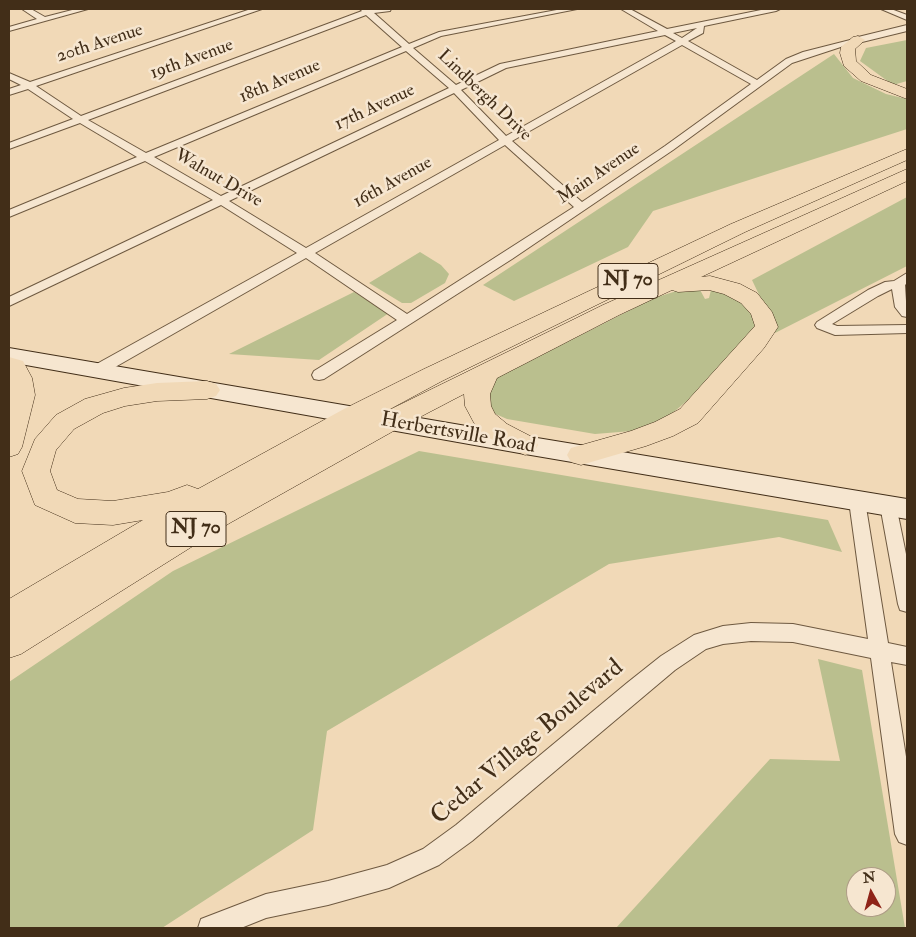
<!DOCTYPE html>
<html>
<head>
<meta charset="utf-8">
<style>
	body { margin:0 }
	#map { position:relative; width:916px; height:937px; overflow:hidden; background:#f1d9b7; font-family:"IM FELL Double Pica",serif }
	canvas { display:block }
	.frame { position:absolute; inset:0; border:10px solid #422e18; pointer-events:none }
	.north { position:absolute; left:846px; top:867px; width:50px; height:50px; box-sizing:border-box; background:#f6e6d0; border:1px solid #ae9c86; border-radius:50%; rotate:353deg; font-size:14px; font-weight:700; line-height:20px; text-align:center; color:#422e18 }
	.north::after { content:''; display:block; margin:auto; width:18px; height:22px; background:#8f2418; clip-path:polygon(50% 0,100% 100%,50% 72%,0 100%) }
</style>
</head>
<body>
<div id="map">
<canvas width="916" height="937"></canvas>
<div class="frame"></div>
<div class="north">N</div>
</div>
<script>
const context = document.querySelector('canvas').getContext('2d');
context.lineJoin = 'round';
function paint(path, color) {
  context.fillStyle = color;
  context.fill(path, 'evenodd');
}
function toPath(rows) {
  const path = new Path2D();
  for (const r of rows) {
    path.moveTo(r[0], r[1]);
    for (let i = 2; i < r.length; i += 2) path.lineTo(r[i], r[i + 1]);
  }
  return path;
}
function stroke(path, color, width, dash) {
  context.strokeStyle = color;
  context.lineWidth = width;
  context.lineCap = dash ? 'butt' : 'round';
  context.setLineDash(dash || []);
  context.stroke(path);
}
function write(font, color, halo, rows, align = 'center') {
  context.font = font + ' "IM FELL Double Pica",serif';
  context.lineWidth = 5;
  context.setLineDash([]);
  context.textBaseline = 'middle';
  context.strokeStyle = halo;
  context.fillStyle = color;
  for (const [text, x, y, turn = 0] of rows) {
    context.save();
    context.translate(x, y);
    context.rotate((+turn || 0) * Math.PI / 180);
    context.textAlign = isNaN(turn) ? turn : align;
    if (halo) context.strokeText(text, 0, 0);
    context.fillText(text, 0, 0);
    context.restore();
  }
}
const green = toPath([
	[907,40,907,81,893,85,860,61,866,48],
	[834,54,853,78,886,94,907,99,907,129,653,211,628,247,514,301,483,285],
	[907,197,907,266,775,333,774,319,762,301,752,280],
	[420,252,441,265,449,274,445,283,411,303,402,303,369,283],
	[699,288,705,299,709,298,711,290,722,292,741,302,753,314,755,324,754,330,689,399,668,417,632,431,595,434,507,419,491,412,483,395,496,378,654,298,683,289],
	[354,292,389,313,319,360,229,354],
	[419,451,828,520,842,552,779,537,609,564,327,731,313,830,162,928,9,928,9,682,173,571],
	[818,659,862,670,905,928,616,928,770,759,840,761],
	[856,877,886,877,886,907,856,907]
]);
const minor = toPath([
	[22,9,31,9,45,17,76,9,88,9,9,31,9,27,37,19,22,9],
	[251,9,262,9,36,86,81,116,362,11,360,9,391,9,390,11,374,13,409,44,439,32,562,9,577,9,441,36,413,48,456,85,500,64,658,31,621,9,630,9,667,29,766,9,780,9,776,11,704,26,703,33,688,41,757,80,786,59,803,52,858,38,862,40,792,63,673,150,512,259,324,379,319,380,314,379,312,375,314,371,397,320,306,258,103,374,93,374,91,370,93,366,297,253,221,205,9,306,9,297,213,200,145,161,9,217,9,210,137,157,80,123,9,149,9,143,73,119,28,89,9,95,9,89,21,85,9,79,9,73,30,82,251,9],
	[366,15,402,47,146,153,88,120,366,15],
	[697,28,682,38,673,33,697,28],
	[665,35,676,41,506,136,461,90,506,68,665,35],
	[682,45,751,84,665,146,582,202,512,141,682,45],
	[406,51,449,88,221,196,154,157,406,51],
	[454,93,499,140,306,248,229,201,454,93],
	[505,145,574,207,407,314,315,253,505,145],
	[881,9,891,9,907,15,907,20,881,9],
	[907,273,907,283,905,285,907,317,902,316,895,307,892,289,878,296,832,324,837,326,907,325,907,333,835,335,817,328,815,325,817,322,868,290,885,282,894,281,907,273],
	[857,494,863,496,865,501,888,643,907,647,907,665,891,662,907,763,907,845,899,842,895,834,871,658,793,642,751,641,723,644,706,649,675,670,472,841,439,865,389,888,328,905,266,918,241,928,198,928,201,919,266,894,328,881,387,865,423,849,456,825,627,683,661,656,694,635,723,626,751,623,793,624,868,639,849,501,851,496,857,494],
	[888,498,894,500,896,505,907,559,907,612,900,610,898,604,880,505,882,500,888,498]
]);
const tertiary = toPath([
	[907,25,907,31,858,43,853,40,854,38,907,25]
]);
const secondary = toPath([
	[9,348,525,436,907,499,907,519,525,454,9,362,9,348]
]);
const trunk = toPath([
	[858,36,865,40,855,49,856,61,871,75,907,89,907,99,861,81,844,66,840,53,841,47,853,37,858,36],
	[907,149,907,160,745,232,442,381,316,449,379,415,603,305,907,169,907,181,701,277,710,276,740,284,757,293,772,312,778,327,764,348,698,423,673,436,646,446,581,465,571,462,567,455,571,448,631,431,655,422,680,409,755,326,751,314,741,303,724,294,709,290,678,292,672,290,619,315,497,378,490,394,491,406,495,414,507,424,534,438,538,445,534,452,525,455,489,438,477,428,473,421,465,406,464,394,397,429,228,524,21,654,9,658,9,599,143,520,113,525,75,523,35,505,22,471,35,439,56,415,85,399,124,388,157,383,207,381,216,384,220,390,216,396,207,399,157,401,125,406,103,413,74,429,56,450,50,471,57,490,78,499,113,501,168,492,187,485,198,489,344,409,424,369,731,224,907,149],
	[9,357,23,361,32,378,35,395,22,447,18,454,9,457,9,357]
]);
const farStreetnames = [
	["20th Avenue",100,44,-18],
	["19th Avenue",192,60,-20],
	["18th Avenue",280,82,-23],
	["Lindbergh Drive",484,96,44],
	["17th Avenue",375,108,-25],
	["Main Avenue",599,174,-34],
	["Walnut Drive",218,179,30],
	["16th Avenue",393,183,-29]
];
const shields = [
	[628,281,60],
	[196,529,60]
];
const shieldNames = [
	["NJ 70",628,281],
	["NJ 70",196,529]
];
const streetNames = [
	["Herbertsville Road",458,434,10]
];
const nearStreetnames = [
	["Cedar Village Boulevard",528,743,-40]
];
paint(green, '#babf8e');
stroke(minor, '#6e5940', 2);
stroke(tertiary, '#6e5940', 2);
stroke(secondary, '#422e18', 2);
stroke(trunk, '#422e18', 1);
paint(minor, '#f6e6d0');
paint(tertiary, '#f6e6d0');
paint(secondary, '#f6e6d0');
paint(trunk, '#f1d9b7');
write('18px', '#422e18', '#f6e6d0', farStreetnames);
for (const [x, y, w] of shields) {
  const box = new Path2D();
  box.roundRect(x - w / 2, y - 17.5, w, 35, 4);
  context.fillStyle = '#f6e6d0';
  context.fill(box);
  stroke(box, '#422e18', 1);
}
write('bold 20px', '#422e18', null, shieldNames);
write('21px', '#422e18', '#f6e6d0', streetNames);
write('25px', '#422e18', '#f6e6d0', nearStreetnames);
</script>
</body>
</html>
